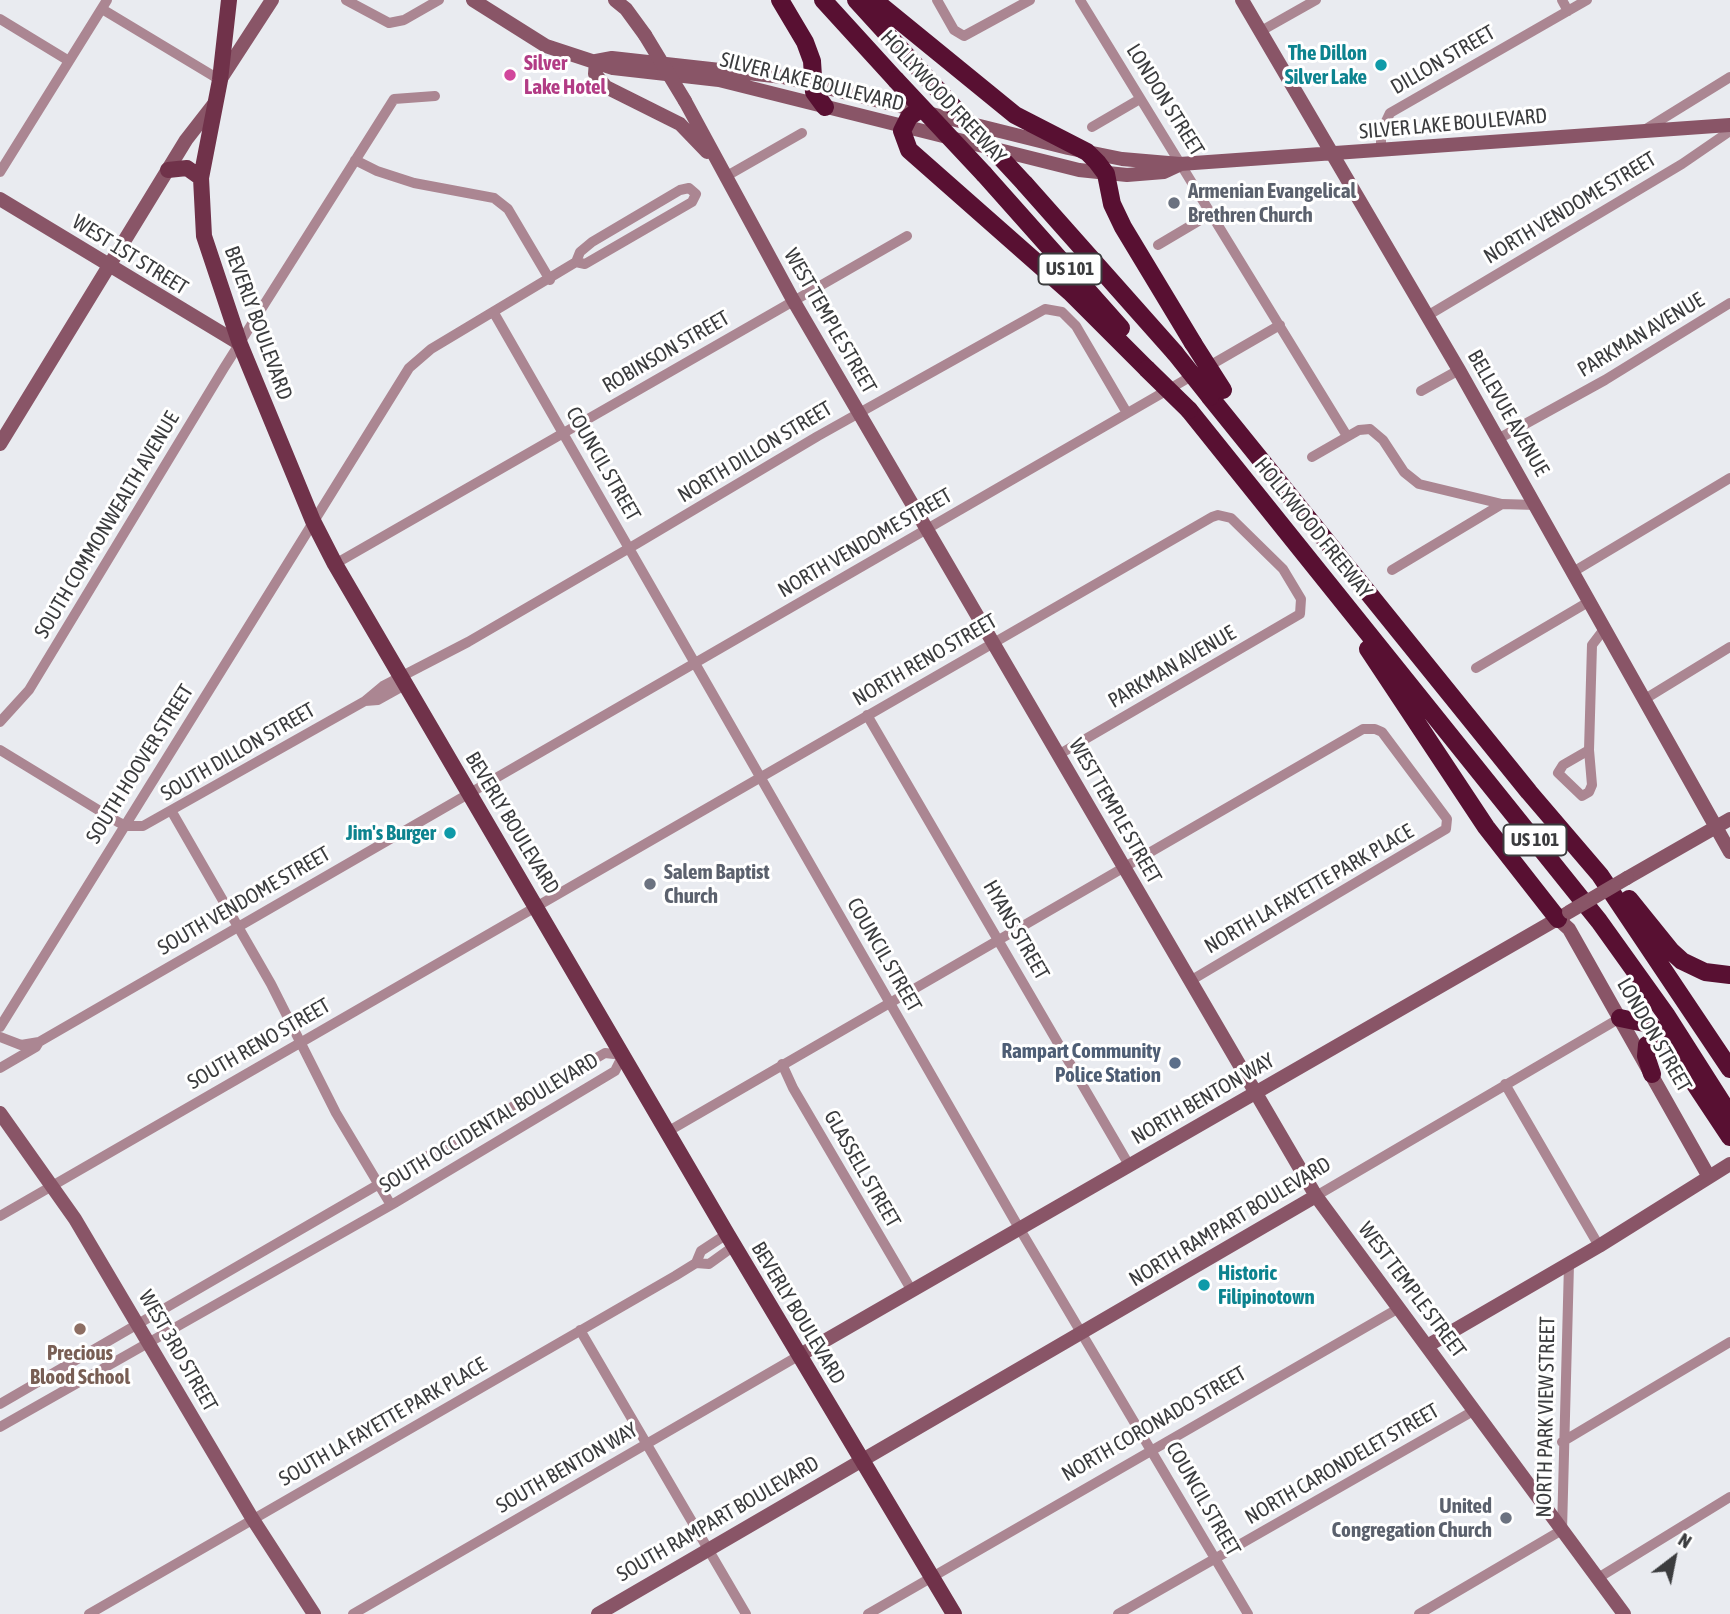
<!DOCTYPE html>
<html>
<head>
<meta charset="utf-8">
<style>
	body { margin:0 }
	#map { position:relative; width:1730px; height:1614px; overflow:hidden; background:#e9ebf0; font-family:"Asap Condensed",sans-serif }
	canvas { display:block }
	.north { position:absolute; left:1639px; top:1523px; width:70px; height:70px; -webkit-text-stroke:5px #fff; paint-order:stroke; rotate:32deg; font-size:19px; font-weight:700; line-height:28px; text-align:center; color:#3b3c3e }
	.north::after { content:''; display:block; margin:auto; width:24px; height:32px; background:#3b3c3e; clip-path:polygon(50% 0,100% 100%,50% 72%,0 100%) }
</style>
</head>
<body>
<div id="map">
<canvas width="1730" height="1614"></canvas>
<div class="north">N</div>
</div>
<script>
const context = document.querySelector('canvas').getContext('2d');
context.lineJoin = 'round';
function toPath(rows) {
  const path = new Path2D();
  for (const r of rows) {
    path.moveTo(r[0], r[1]);
    for (let i = 2; i < r.length; i += 2) path.lineTo(r[i], r[i + 1]);
  }
  return path;
}
function stroke(path, color, width, dash) {
  context.strokeStyle = color;
  context.lineWidth = width;
  context.lineCap = dash ? 'butt' : 'round';
  context.setLineDash(dash || []);
  context.stroke(path);
}
function write(font, color, halo, rows, align = 'center') {
  context.font = font + ' "Asap Condensed",sans-serif';
  context.lineWidth = 6;
  context.setLineDash([]);
  context.textBaseline = 'middle';
  context.strokeStyle = halo;
  context.fillStyle = color;
  for (const [text, x, y, turn = 0] of rows) {
    context.save();
    context.translate(x, y);
    context.rotate((+turn || 0) * Math.PI / 180);
    context.textAlign = isNaN(turn) ? turn : align;
    if (halo) context.strokeText(text, 0, 0);
    context.fillText(text, 0, 0);
    context.restore();
  }
}
const street = toPath([
	[346,0,389,23,404,20,439,0],
	[937,0,954,30,964,36,1030,0],
	[1080,0,1347,436],
	[1562,0,1568,11],
	[102,9,220,80],
	[0,19,69,61],
	[1261,31,1316,0],
	[1092,127,1140,99],
	[1646,129,1730,77],
	[1381,151,1381,132,1390,113,1587,0],
	[355,160,377,171,414,183,494,198,508,209,550,280],
	[0,172,107,0],
	[725,177,802,133],
	[1158,245,1212,213],
	[494,313,1015,1221,1248,1614],
	[1427,316,1682,164,1730,131],
	[1421,391,1459,370],
	[1498,439,1605,380,1730,303],
	[1312,457,1359,430,1370,429,1383,440,1404,472,1419,484,1502,504,1536,505],
	[335,564,907,236],
	[1392,570,1502,504],
	[1573,572,1730,478],
	[1476,668,1590,601],
	[1645,699,1730,647],
	[365,701,378,700,405,685],
	[867,715,1129,1165],
	[0,722,29,690,224,368,394,99,435,96],
	[0,750,118,822,126,826,143,826,365,701,383,686,468,642,638,543,818,436,1045,309,1062,312,1076,326,1127,413],
	[1589,750,1563,765,1558,773,1582,796,1589,792,1592,785,1589,750,1592,645,1605,628],
	[172,812,271,984,336,1113,391,1205],
	[0,1027,409,368,431,349,576,262,585,264,692,202,696,194,689,188,680,190,592,242,580,252,576,262],
	[0,1037,21,1045,39,1042],
	[782,1064,793,1088,912,1291],
	[0,1068,36,1047,39,1042,1280,325],
	[1505,1084,1599,1246],
	[667,1132,1363,729,1375,729,1382,732,1447,819,1446,829,1190,981],
	[1316,1196,1620,1018],
	[0,1216,1212,517,1218,515,1231,518,1283,569,1301,599,1300,614,1058,755],
	[696,1263,709,1264,734,1246],
	[580,1330,746,1614],
	[0,1404,605,1053,623,1055,615,1071,590,1086,393,1204,0,1427],
	[1562,1442,1730,1342],
	[1598,1578,1730,1497],
	[89,1614,675,1276,696,1263,701,1251,727,1234],
	[353,1614,800,1355],
	[868,1614,1399,1308],
	[1118,1614,1475,1410],
	[1419,1614,1562,1530,1569,1264]
]);
const secondary = toPath([
	[473,0,546,46,613,68,719,80,1079,170,1127,175,1164,172,1179,165],
	[615,0,626,9,645,35],
	[1242,0,1459,370,1730,852],
	[596,61,612,58,783,77,1068,148,1122,159,1180,164,1730,125],
	[596,61,595,74,606,87,680,124,707,152],
	[220,80,272,0],
	[685,101,793,300,1316,1196,1624,1614],
	[0,199,240,344],
	[0,444,186,140,214,104],
	[1627,878,1730,819],
	[1558,919,1569,929,1709,1177],
	[0,1113,75,1219,252,1518,314,1614],
	[1427,1346,1599,1246,1730,1164],
	[800,1355,1566,914],
	[598,1614,1316,1196]
]);
const primary = toPath([
	[229,0,220,80,201,178,204,236,240,344,313,521,335,564,727,1234,954,1614],
	[168,170,187,168,201,178]
]);
const highway = toPath([
	[780,0,805,42,812,61,814,92,825,107],
	[823,0,896,80],
	[856,0,938,90],
	[874,0,1015,115,1087,152,1097,162,1106,174,1112,204,1123,227,1193,343],
	[919,110,909,117,902,131,909,150,1070,292,1147,369],
	[984,174,1121,328],
	[1025,184,1175,353],
	[1210,397,1529,792,1600,875,1730,1069],
	[1189,410,1599,921,1667,1016,1730,1115],
	[1368,649,1486,827,1558,919],
	[1629,899,1671,951,1682,961,1705,972,1730,975],
	[1620,1018,1649,1024,1663,1036,1730,1137],
	[1652,1074,1646,1056,1647,1045,1655,1040,1669,1044]
]);
const secondaryBridge = toPath([
	[645,35,685,101],
	[1569,912,1627,878]
]);
const highwayBridge = toPath([
	[896,80,984,174],
	[938,90,1025,184],
	[1193,343,1223,390],
	[1175,353,1210,397],
	[1147,369,1189,410]
]);
const markers = [
	[1381,65,7,"#0f9aa8"],
	[510,75,7,"#d1479c"],
	[1174,203,7,"#6b7280"],
	[450,833,7,"#0f9aa8"],
	[650,884,7,"#6b7280"],
	[1175,1063,7,"#5c6f8a"],
	[1204,1285,7,"#0f9aa8"],
	[80,1329,7,"#8d6e63"],
	[1506,1518,7,"#6b7280"]
];
const shields = [
	[1070,269,63],
	[1535,840,63]
];
const shieldNames = [
	["US 101",1070,269],
	["US 101",1535,840]
];
const cultureNames = [
	["The Dillon",1367,53],
	["Silver Lake",1367,77],
	["Jim's Burger",436,833],
	["Historic",1218,1273,"left"],
	["Filipinotown",1218,1297,"left"]
];
const streetNames = [
	["DILLON STREET",1443,60,-30],
	["SILVER LAKE BOULEVARD",812,82,14],
	["HOLLYWOOD FREEWAY",943,97,47],
	["LONDON STREET",1165,100,58],
	["SILVER LAKE BOULEVARD",1453,124,-5],
	["NORTH VENDOME STREET",1570,208,-31],
	["WEST 1ST STREET",130,255,32],
	["WEST TEMPLE STREET",830,321,60],
	["BEVERLY BOULEVARD",258,323,70],
	["PARKMAN AVENUE",1641,335,-31],
	["ROBINSON STREET",666,352,-30],
	["BELLEVUE AVENUE",1508,413,60],
	["NORTH DILLON STREET",755,452,-31],
	["COUNCIL STREET",603,464,60],
	["SOUTH COMMONWEALTH AVENUE",107,525,-59],
	["HOLLYWOOD FREEWAY",1313,528,51],
	["NORTH VENDOME STREET",865,543,-30],
	["NORTH RENO STREET",925,660,-30],
	["PARKMAN AVENUE",1172,667,-30],
	["SOUTH DILLON STREET",238,752,-30],
	["SOUTH HOOVER STREET",140,764,-58],
	["WEST TEMPLE STREET",1115,811,60],
	["BEVERLY BOULEVARD",512,823,59],
	["NORTH LA FAYETTE PARK PLACE",1309,889,-30],
	["SOUTH VENDOME STREET",244,901,-30],
	["HYANS STREET",1016,930,60],
	["COUNCIL STREET",884,955,60],
	["LONDON STREET",1654,1035,60],
	["SOUTH RENO STREET",259,1044,-30],
	["NORTH BENTON WAY",1203,1099,-30],
	["SOUTH OCCIDENTAL BOULEVARD",489,1123,-31],
	["GLASSELL STREET",862,1169,60],
	["NORTH RAMPART BOULEVARD",1230,1222,-31],
	["WEST TEMPLE STREET",1412,1290,53],
	["BEVERLY BOULEVARD",798,1313,59],
	["WEST 3RD STREET",178,1351,60],
	["NORTH PARK VIEW STREET",1546,1417,-89],
	["SOUTH LA FAYETTE PARK PLACE",383,1422,-30],
	["NORTH CORONADO STREET",1154,1424,-30],
	["NORTH CARONDELET STREET",1342,1464,-30],
	["SOUTH BENTON WAY",567,1468,-30],
	["COUNCIL STREET",1203,1499,60],
	["SOUTH RAMPART BOULEVARD",718,1519,-30]
];
const hotelNames = [
	["Silver",524,63],
	["Lake Hotel",524,87]
];
const worshipNames = [
	["Armenian Evangelical",1188,191],
	["Brethren Church",1188,215],
	["Salem Baptist",664,872],
	["Church",664,896],
	["United",1492,1506,"right"],
	["Congregation Church",1492,1530,"right"]
];
const serviceNames = [
	["Rampart Community",1161,1051],
	["Police Station",1161,1075]
];
const educationNames = [
	["Precious",80,1353],
	["Blood School",80,1377]
];
stroke(street, '#ab8692', 10);
stroke(secondary, '#895567', 14);
stroke(primary, '#70324a', 16);
stroke(highway, '#581032', 18);
stroke(secondaryBridge, '#895567', 14);
stroke(highwayBridge, '#581032', 18);
for (const [x, y, r, color] of markers) {
  const dot = new Path2D();
  dot.arc(x, y, r, 0, 2 * Math.PI);
  context.fillStyle = color;
  context.fill(dot);
  stroke(dot, '#fff', 2.5);
}
for (const [x, y, w] of shields) {
  const box = new Path2D();
  box.roundRect(x - w / 2, y - 15.5, w, 31, 5);
  context.fillStyle = '#fff';
  context.fill(box);
  stroke(box, '#3b3c3e', 2);
}
write('bold 19px', '#3b3c3e', null, shieldNames);
write('bold 21px', '#0d838f', '#fff', cultureNames, 'right');
write('21px', '#3b3c3e', '#fff', streetNames);
write('bold 21px', '#b23c85', '#fff', hotelNames, 'left');
write('bold 21px', '#5b616d', '#fff', worshipNames, 'left');
write('bold 21px', '#4e5e75', '#fff', serviceNames, 'right');
write('bold 21px', '#785e54', '#fff', educationNames);
</script>
</body>
</html>
